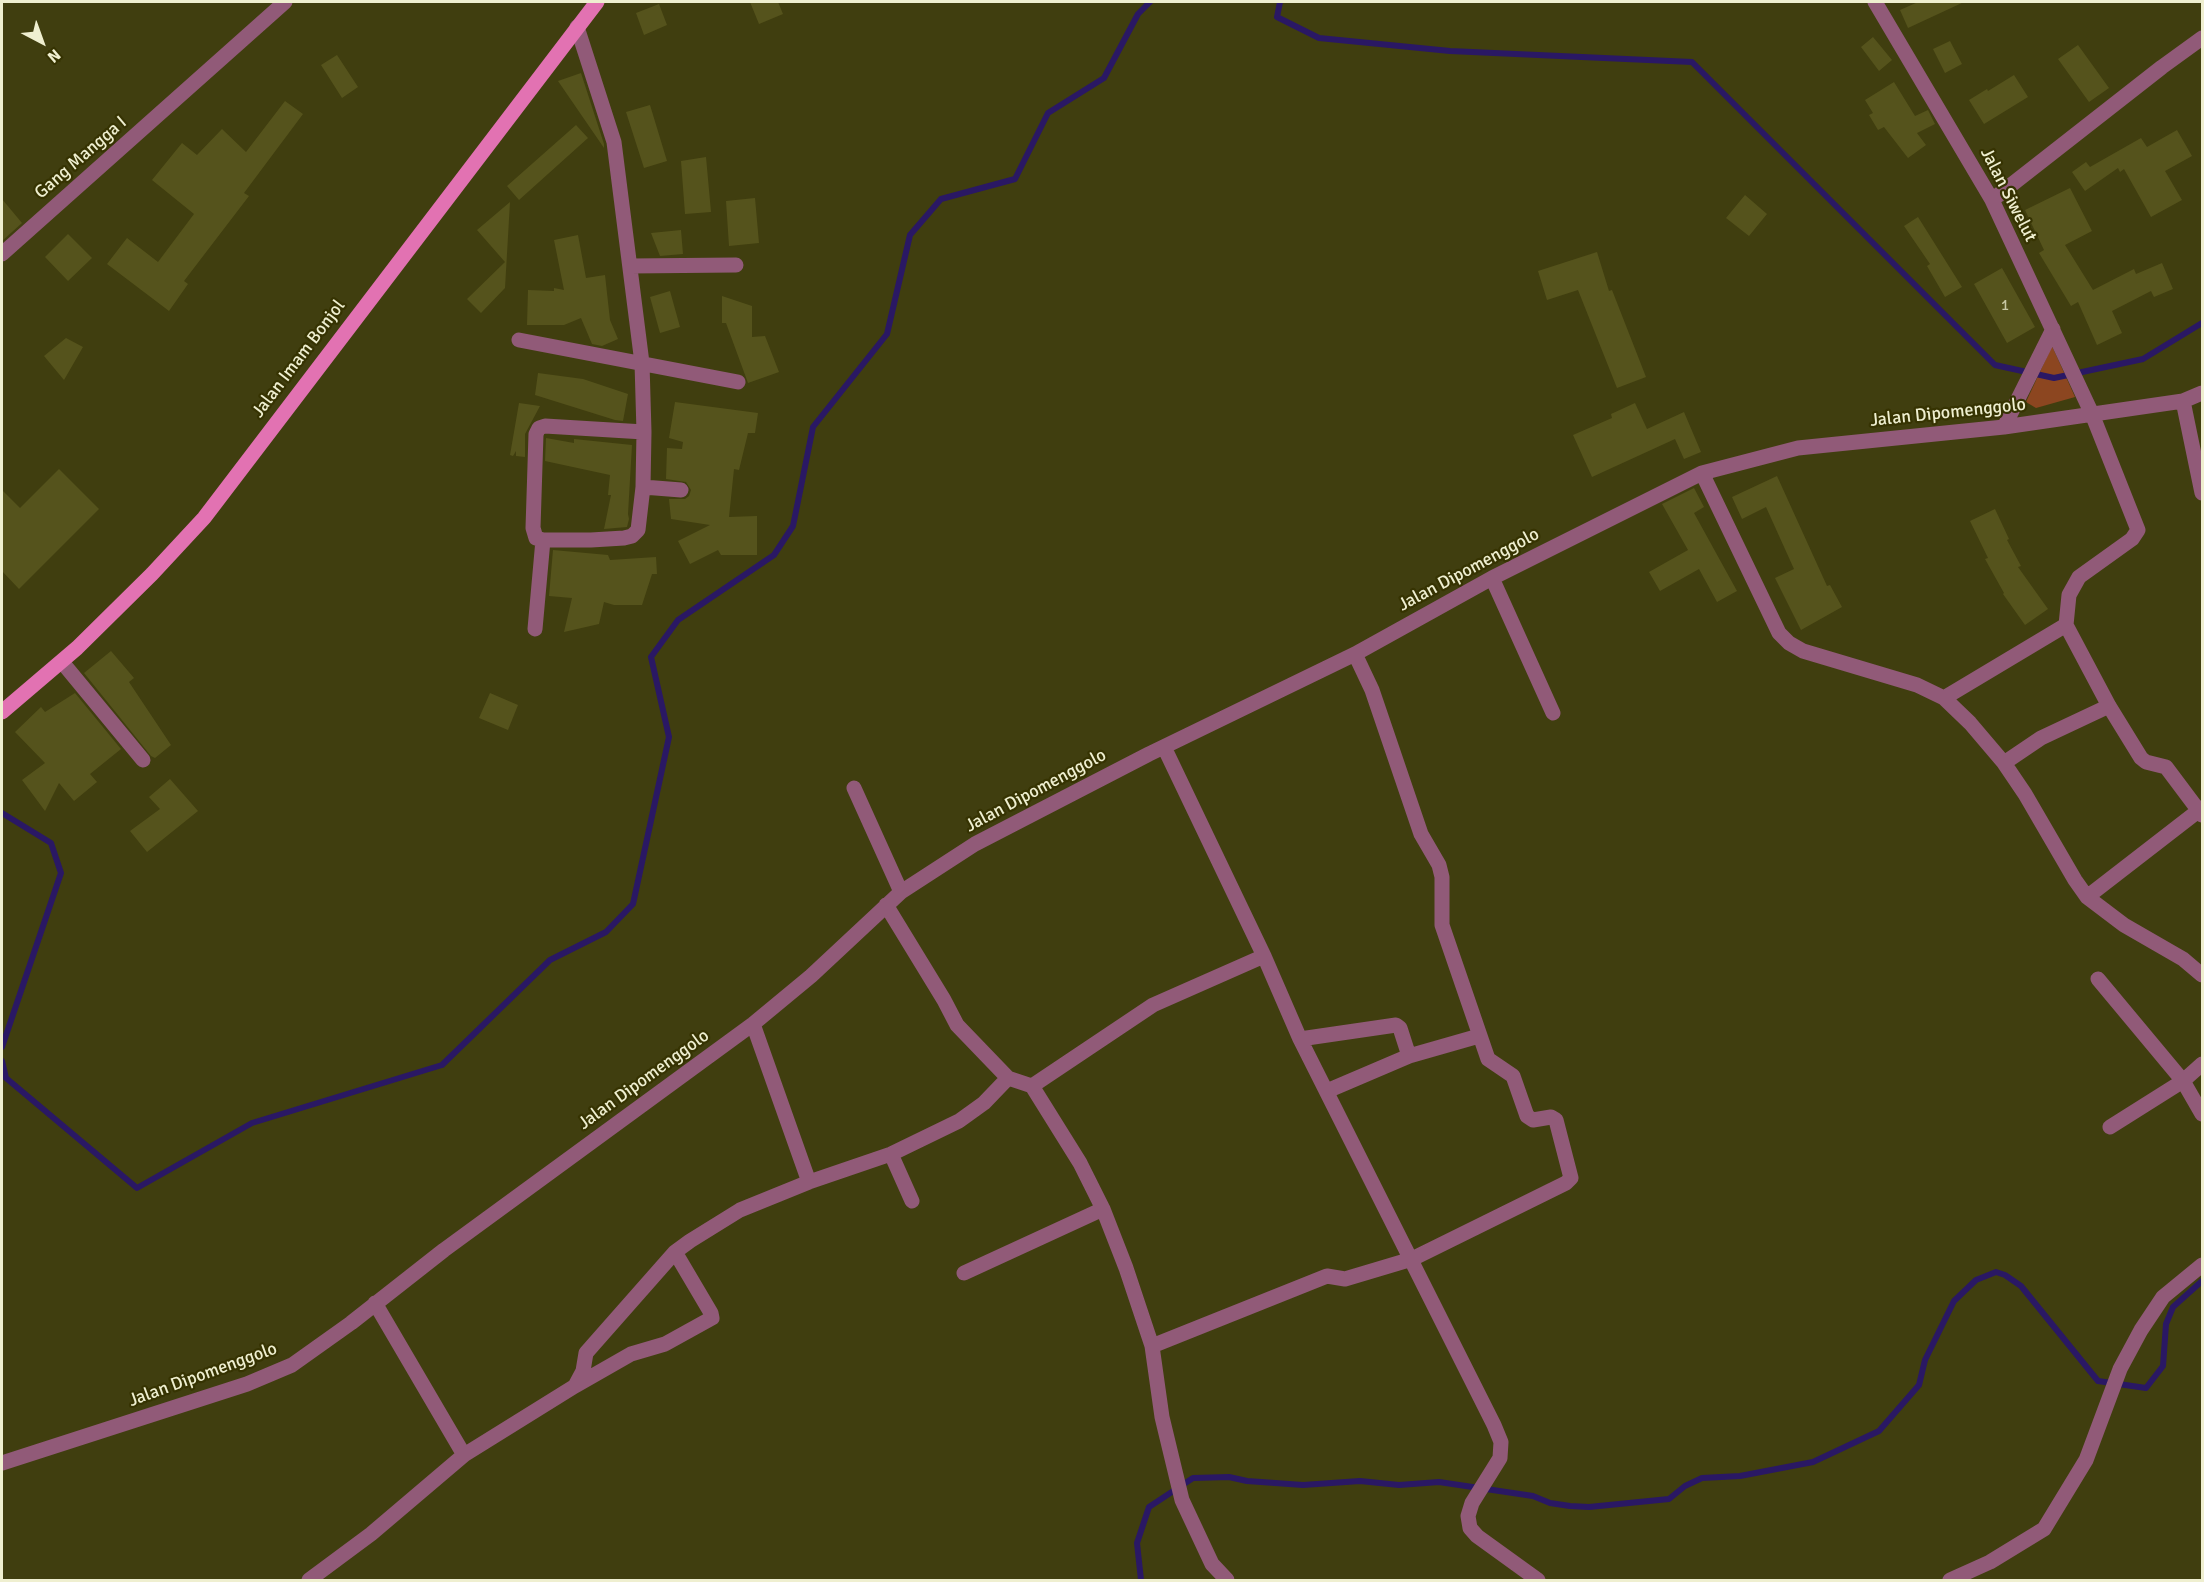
<!DOCTYPE html>
<html>
<head>
<meta charset="utf-8">
<style>
	body { margin:0 }
	#map { position:relative; width:2204px; height:1582px; overflow:hidden; background:#403e0f; font-family:Signika,sans-serif }
	canvas { display:block }
	.frame { position:absolute; inset:0; border:3px solid #efefd0; pointer-events:none }
	.north { position:absolute; left:12px; top:12px; width:60px; height:60px; -webkit-text-stroke:4px #363302; paint-order:stroke; rotate:139deg; font-size:16px; font-weight:700; line-height:24px; text-align:center; color:#efefd0 }
	.north::after { content:''; display:block; margin:auto; width:21px; height:27px; background:#efefd0; clip-path:polygon(50% 0,100% 100%,50% 72%,0 100%) }
</style>
</head>
<body>
<div id="map">
<canvas width="2204" height="1582"></canvas>
<div class="frame"></div>
<div class="north">N</div>
</div>
<script>
const context = document.querySelector('canvas').getContext('2d');
context.lineJoin = 'round';
function paint(path, color) {
  context.fillStyle = color;
  context.fill(path, 'evenodd');
}
function toPath(rows) {
  const path = new Path2D();
  for (const r of rows) {
    path.moveTo(r[0], r[1]);
    for (let i = 2; i < r.length; i += 2) path.lineTo(r[i], r[i + 1]);
  }
  return path;
}
function stroke(path, color, width, dash) {
  context.strokeStyle = color;
  context.lineWidth = width;
  context.lineCap = dash ? 'butt' : 'round';
  context.setLineDash(dash || []);
  context.stroke(path);
}
function write(font, color, halo, rows, align = 'center') {
  context.font = font + ' Signika,sans-serif';
  context.lineWidth = 4.5;
  context.setLineDash([]);
  context.textBaseline = 'middle';
  context.strokeStyle = halo;
  context.fillStyle = color;
  for (const [text, x, y, turn = 0] of rows) {
    context.save();
    context.translate(x, y);
    context.rotate((+turn || 0) * Math.PI / 180);
    context.textAlign = isNaN(turn) ? turn : align;
    if (halo) context.strokeText(text, 0, 0);
    context.fillText(text, 0, 0);
    context.restore();
  }
}
const green = toPath([
	[2052,346,2075,397,2036,408,2026,402]
]);
const stream = toPath([
	[1280,2,1277,17,1319,38,1450,51,1692,62,1995,365,2054,378,2143,359,2202,323],
	[2,813,51,843,61,873,2,1047],
	[2,1061,6,1078,137,1188,252,1123,442,1065,550,960,606,932,633,904,669,737,651,657,678,620,774,555,793,526,813,427,887,334,910,235,941,199,1015,179,1048,113,1104,78,1138,14,1150,2],
	[1141,1580,1137,1543,1149,1507,1193,1478,1229,1477,1247,1481,1303,1485,1360,1481,1399,1485,1439,1482,1533,1496,1550,1503,1570,1506,1589,1507,1669,1499,1685,1486,1702,1478,1740,1476,1813,1462,1879,1431,1919,1385,1925,1360,1954,1301,1976,1280,1996,1272,2005,1275,2021,1286,2098,1381,2146,1388,2163,1366,2166,1324,2173,1307,2202,1281]
]);
const building = toPath([
	[750,2,778,2,783,14,759,24],
	[1918,2,1964,2,1908,28,1900,10],
	[659,4,667,25,644,35,636,13],
	[1873,37,1892,60,1879,71,1861,47],
	[1950,41,1962,64,1945,73,1933,49],
	[2078,45,2109,88,2089,102,2058,59],
	[337,55,358,87,342,98,321,65],
	[581,73,604,144,604,148,558,81],
	[2014,75,2028,97,1984,124,1969,100,1987,89,1988,91],
	[1894,82,1915,116,1928,110,1935,124,1917,133,1926,145,1908,158,1884,127,1878,130,1869,115,1873,113,1865,100],
	[285,101,303,114,244,193,249,196,184,281,188,284,169,311,107,264,127,238,158,262,194,214,152,180,182,143,197,155,222,129,246,152],
	[650,105,667,161,644,168,626,112],
	[576,125,588,138,519,200,507,186],
	[2177,130,2192,156,2165,171,2182,200,2151,217,2124,169,2120,172,2118,168,2085,191,2072,172,2086,162,2090,167,2141,138,2147,147],
	[706,157,711,212,685,214,681,161],
	[2070,188,2092,231,2065,245,2093,290,2134,269,2136,274,2162,263,2173,289,2154,297,2151,291,2112,311,2122,333,2097,345,2078,302,2071,306,2039,253,2044,250,2025,210],
	[1745,195,1767,214,1749,236,1726,218],
	[755,198,759,243,729,246,726,201],
	[2,199,22,223,2,241],
	[510,202,505,288,481,313,467,299,505,262,477,230],
	[1918,217,1962,287,1945,297,1927,266,1930,264,1904,226],
	[681,230,683,254,660,256,651,233],
	[68,234,92,258,68,281,45,257],
	[578,235,586,278,605,275,610,320,618,339,602,346,592,344,581,318,564,325,527,325,528,290,554,291,554,288,564,290,554,240],
	[1597,252,1609,291,1612,290,1646,377,1617,388,1578,290,1547,300,1538,271],
	[2002,268,2035,327,2007,343,1974,284],
	[670,291,680,327,660,333,650,297],
	[722,296,752,306,752,337,765,336,779,372,748,383,726,323,722,323],
	[66,338,83,347,64,380,44,356],
	[538,373,583,379,628,394,623,421,615,420,535,395],
	[675,402,758,413,755,433,748,433,739,470,734,469,729,517,757,516,757,555,721,555,718,550,690,564,678,541,710,525,671,519,669,499,685,499,689,496,691,490,686,482,666,479,667,448,682,449,683,442,669,438],
	[519,403,540,406,525,434,525,457,516,456,516,451,513,456,510,455],
	[1635,403,1647,429,1684,412,1701,452,1684,459,1675,439,1592,477,1573,435,1612,418,1611,414],
	[546,438,574,443,574,439,632,445,628,514,629,519,627,527,604,529,611,495,608,495,610,475,545,461],
	[59,469,99,509,19,589,2,571,2,490,20,508],
	[1777,476,1827,586,1830,585,1842,607,1801,630,1775,578,1794,569,1766,507,1742,519,1732,497],
	[1694,488,1704,507,1694,513,1737,591,1717,602,1699,569,1660,591,1649,572,1688,550,1662,504],
	[1995,509,2009,539,2007,540,2021,566,2018,567,2048,609,2025,625,2003,594,2004,593,1985,559,1988,558,1970,521],
	[553,550,608,555,610,560,656,557,657,574,652,574,642,605,614,605,604,602,599,624,564,632,572,598,549,596],
	[111,651,134,678,129,682,171,745,155,758,151,756,84,673],
	[75,693,121,749,90,774,97,782,74,801,59,783,45,811,22,780,45,763,15,732,41,707,45,712],
	[490,693,518,705,508,730,479,718],
	[170,779,198,811,147,852,130,831,160,809,149,797]
]);
const minor = toPath([
	[1875,2,1992,200,2092,414,2138,530,2132,539,2079,577,2069,595,2066,625,1944,698],
	[577,27,614,142,642,363,644,432,643,487,638,530,632,536,624,538,591,540,543,540,536,538,533,528,536,434,539,428,545,426,644,432],
	[1992,200,2162,67,2202,38],
	[2,254,285,2],
	[630,266,736,265],
	[519,340,738,382],
	[2183,401,2202,493],
	[2004,427,2053,329],
	[1702,473,1779,633,1789,643,1803,651,1917,685,1944,698,1970,723,2004,763,2025,794,2075,880,2087,897,2124,925,2183,959,2202,975],
	[643,487,681,490],
	[1492,578,1553,713],
	[2066,625,2109,706,2141,758,2146,762,2166,767,2202,815],
	[535,629,543,540],
	[62,662,143,760],
	[1164,747,1264,956,1300,1039,1494,1425,1501,1442,1500,1458,1472,1503,1468,1516,1470,1528,1477,1536,1538,1580],
	[2004,763,2041,738,2109,706],
	[854,788,901,892],
	[2087,897,2202,808],
	[886,905,944,1000,957,1025,1008,1078,1032,1086,1080,1163,1103,1209,1126,1268,1152,1346,1162,1417,1182,1500,1212,1564,1227,1580],
	[2098,979,2183,1081,2202,1114],
	[753,1024,809,1182],
	[1300,1039,1396,1025,1400,1028,1409,1056],
	[1032,1086,1153,1005,1264,956],
	[1327,1091,1409,1056,1479,1036],
	[2110,1127,2183,1081,2202,1064],
	[891,1154,912,1201],
	[964,1273,1103,1209],
	[375,1303,464,1455],
	[1152,1346,1327,1276,1345,1279,1412,1259,1566,1183,1571,1178,1556,1120,1551,1117,1533,1120,1527,1116,1513,1076,1488,1059,1442,925,1442,877,1439,865,1421,834,1372,690,1355,654],
	[575,1386,631,1354,665,1344,712,1318,711,1313,675,1252],
	[2,1463,247,1384,292,1365,351,1323,444,1250,753,1024,811,976,901,892,975,844,1149,754,1355,654,1492,578,1702,473,1798,448,2004,427,2183,401,2202,393],
	[309,1580,371,1534,464,1455,575,1386,583,1371,586,1353,593,1345,675,1252,690,1241,740,1210,809,1182,891,1154,959,1121,984,1103,1008,1078],
	[1950,1580,1990,1562,2044,1529,2086,1460,2120,1369,2141,1330,2163,1297,2202,1265]
]);
const major = toPath([
	[2,712,77,648,152,574,204,518,597,2]
]);
const numberNames = [
	["1",2005,306]
];
const streetNames = [
	["Gang Mangga I",81,158,-41],
	["Jalan Siwelut",2008,195,63],
	["Jalan Imam Bonjol",299,359,-53],
	["Jalan Dipomenggolo",1948,413,-6],
	["Jalan Dipomenggolo",1469,570,-28],
	["Jalan Dipomenggolo",1036,791,-28],
	["Jalan Dipomenggolo",644,1080,-36],
	["Jalan Dipomenggolo",203,1375,-20]
];
paint(green, '#8c4620');
stroke(stream, '#2a1864', 6);
paint(building, '#55531c');
stroke(minor, '#915a78', 15);
stroke(major, '#e272b2', 15);
write('15px', '#c8c8a3', null, numberNames);
write('18px', '#efefd0', '#363302', streetNames);
</script>
</body>
</html>
